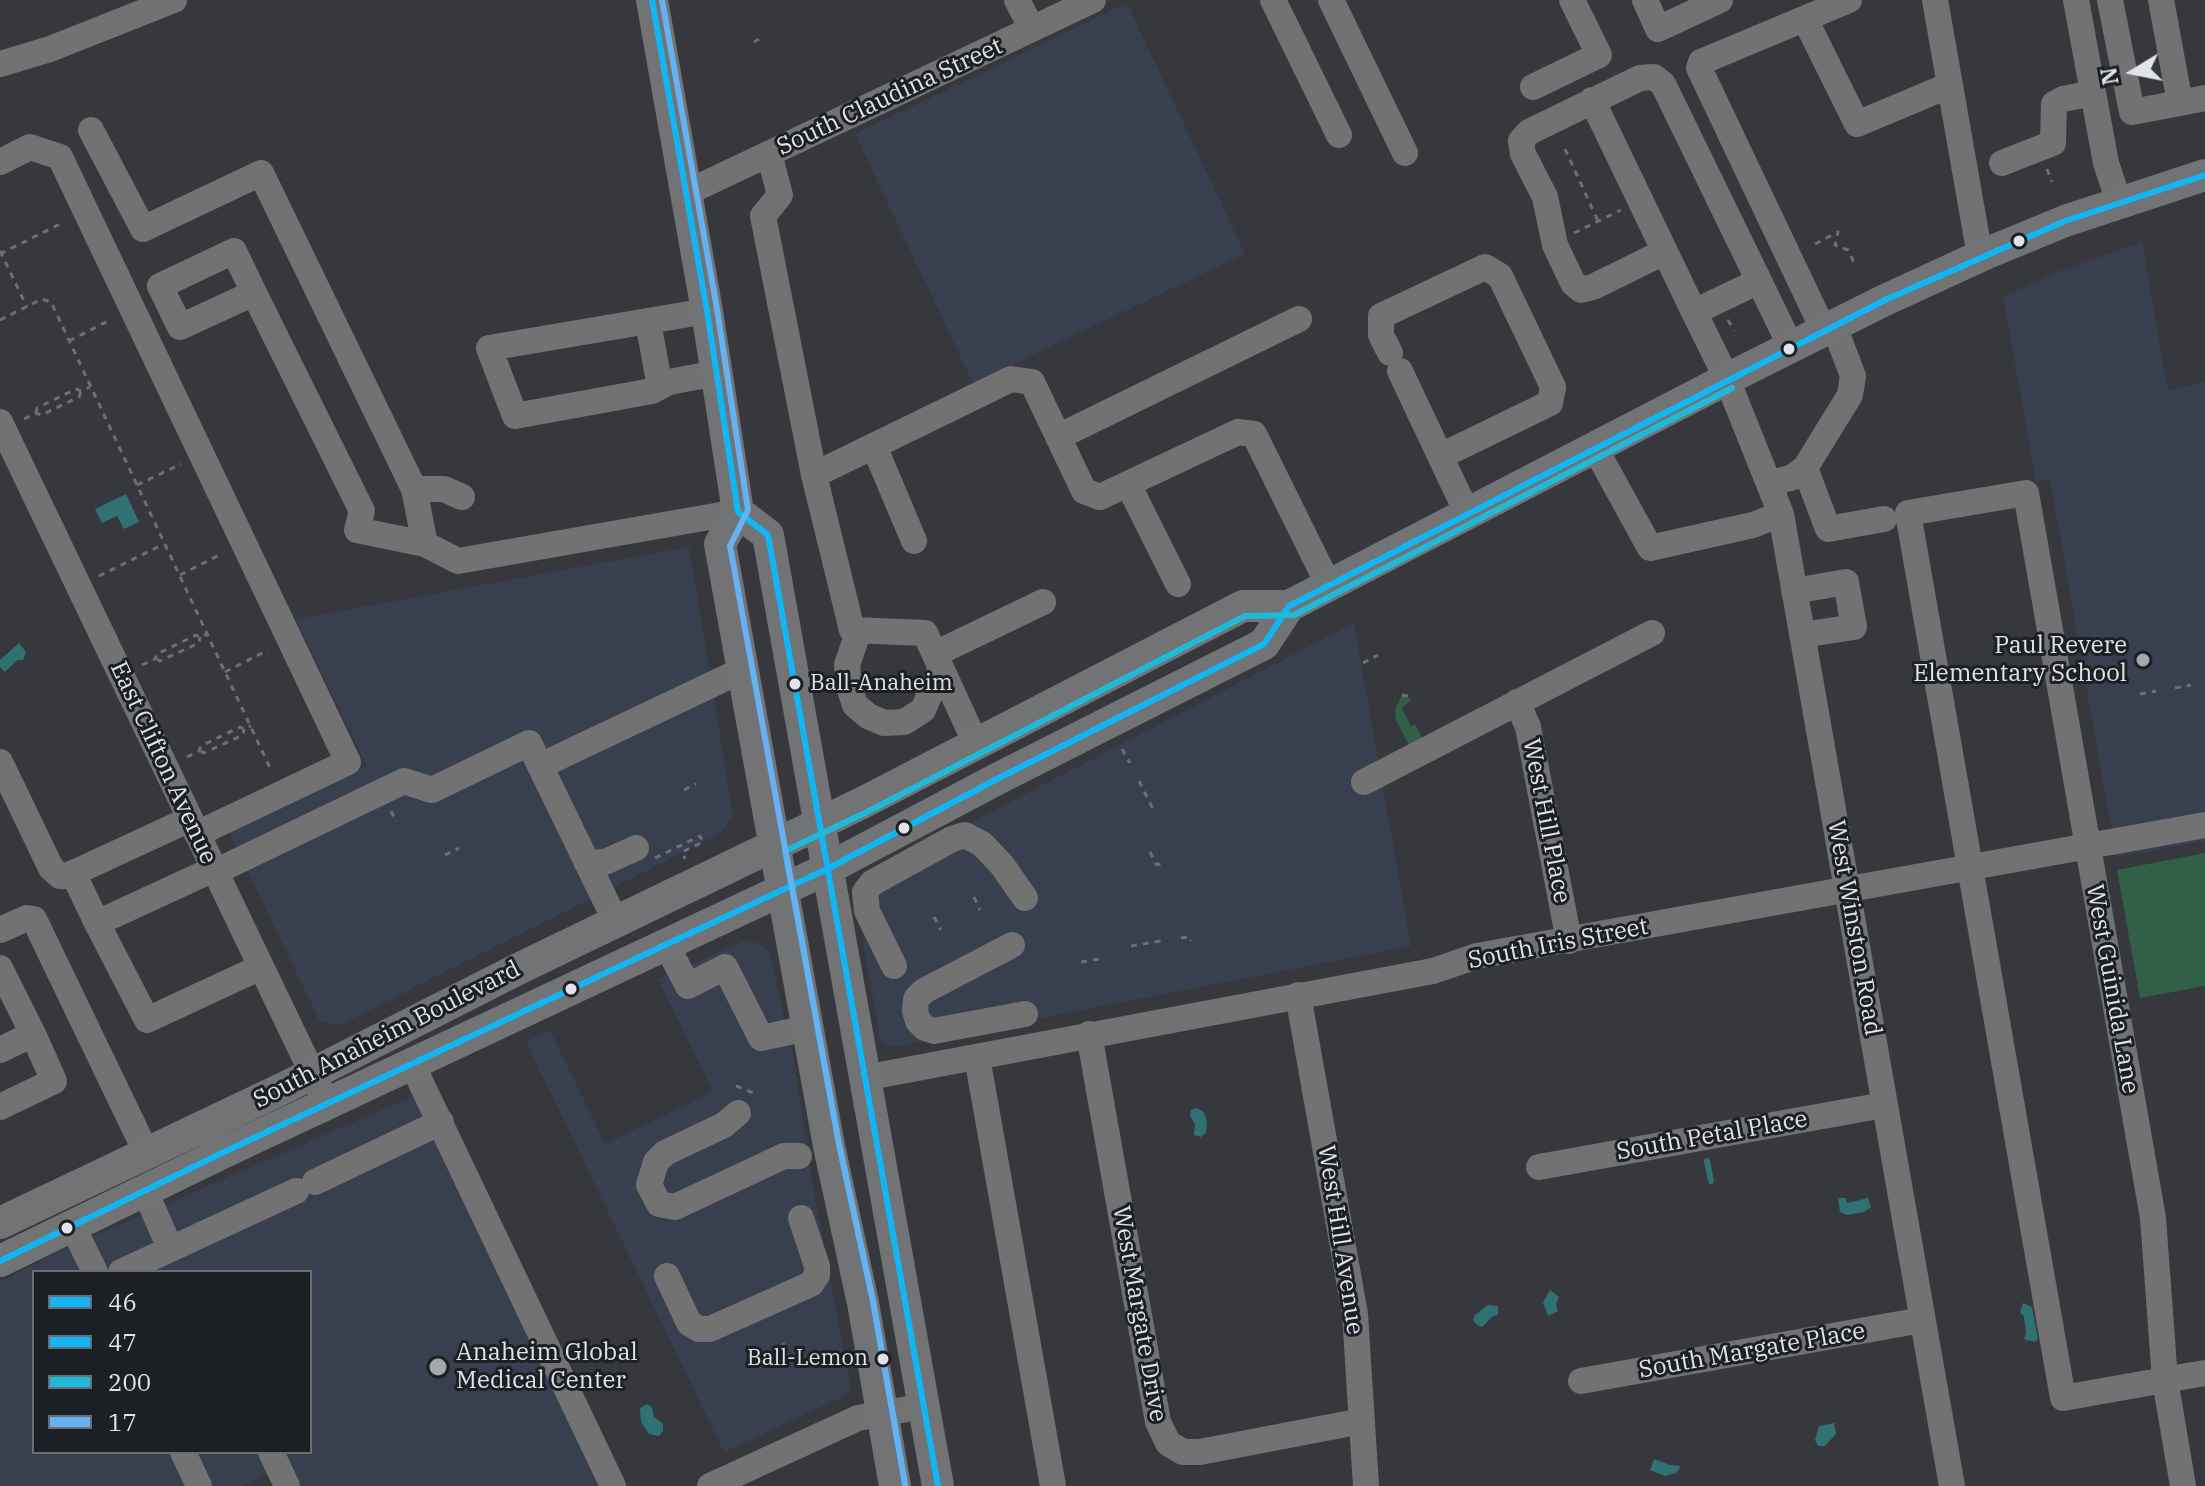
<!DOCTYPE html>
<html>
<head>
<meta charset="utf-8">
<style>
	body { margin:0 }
	#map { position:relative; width:2205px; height:1486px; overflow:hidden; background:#36383e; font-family:"IBM Plex Serif",serif }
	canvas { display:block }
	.legend { position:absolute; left:32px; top:1270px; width:280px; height:184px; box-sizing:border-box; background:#1c1f24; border:2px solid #6a6d73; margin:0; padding:10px 14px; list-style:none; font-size:24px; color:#e0e3ea }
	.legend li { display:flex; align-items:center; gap:16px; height:40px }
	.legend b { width:40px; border:2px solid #6a6d73 }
	.north { position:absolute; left:2093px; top:32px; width:80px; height:80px; -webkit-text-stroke:6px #1c1f24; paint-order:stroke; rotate:260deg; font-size:22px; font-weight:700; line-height:32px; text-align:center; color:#e0e3ea }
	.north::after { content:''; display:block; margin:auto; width:28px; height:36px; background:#e0e3ea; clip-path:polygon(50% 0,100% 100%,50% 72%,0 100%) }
</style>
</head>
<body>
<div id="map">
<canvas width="2205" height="1486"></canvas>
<ul class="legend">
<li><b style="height:10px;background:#13b6f4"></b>46</li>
<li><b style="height:10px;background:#13b6f4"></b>47</li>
<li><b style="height:10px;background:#20b9da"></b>200</li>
<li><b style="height:10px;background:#66b1f2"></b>17</li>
</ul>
<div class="north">N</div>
</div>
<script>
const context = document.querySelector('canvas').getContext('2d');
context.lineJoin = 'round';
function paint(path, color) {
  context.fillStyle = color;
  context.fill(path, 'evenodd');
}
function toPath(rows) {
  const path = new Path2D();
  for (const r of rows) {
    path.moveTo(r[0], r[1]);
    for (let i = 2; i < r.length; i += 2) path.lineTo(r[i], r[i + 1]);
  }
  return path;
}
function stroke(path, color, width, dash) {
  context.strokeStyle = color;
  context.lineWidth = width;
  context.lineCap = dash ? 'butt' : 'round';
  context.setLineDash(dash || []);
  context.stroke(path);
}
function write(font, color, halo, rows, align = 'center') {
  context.font = font + ' "IBM Plex Serif",serif';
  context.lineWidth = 6;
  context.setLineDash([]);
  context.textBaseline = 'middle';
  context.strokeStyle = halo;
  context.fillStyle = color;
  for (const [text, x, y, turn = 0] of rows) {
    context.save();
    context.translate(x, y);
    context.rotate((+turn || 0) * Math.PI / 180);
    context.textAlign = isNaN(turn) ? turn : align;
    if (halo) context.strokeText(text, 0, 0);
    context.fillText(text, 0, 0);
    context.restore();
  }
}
const built = toPath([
	[1127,3,1245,254,973,383,855,134],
	[2142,242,2168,391,2205,381,2205,841,2116,857,2050,479,2036,481,2003,296,2060,271],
	[689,547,733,814,721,833,340,1025,320,1022,228,830,367,767,296,619],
	[1354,623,1411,946,894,1047,885,1046,880,1038,856,901,862,879],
	[745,940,759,944,769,951,793,1054,812,1181,850,1385,849,1391,844,1396,724,1452,526,1042,550,1030,605,1144,713,1092,658,979],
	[432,1088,622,1486,275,1486,269,1474,242,1486,0,1486,0,1282,68,1247],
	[34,1272,310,1272,310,1452,34,1452]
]);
const green = toPath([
	[1402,695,1412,699,1402,708,1411,726,1415,724,1425,743,1411,749,1396,720,1395,710],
	[2205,853,2205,986,2140,998,2117,870]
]);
const water = toPath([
	[126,494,139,522,124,529,117,516,102,523,95,509],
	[19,643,26,652,23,660,17,660,5,672,0,667,0,660],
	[1196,1108,1203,1111,1207,1121,1206,1133,1201,1137,1194,1135,1195,1124,1190,1116,1191,1110],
	[1838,1198,1846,1198,1847,1203,1868,1198,1871,1207,1864,1212,1847,1215,1840,1212],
	[1550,1290,1559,1297,1556,1304,1558,1311,1548,1316,1543,1303],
	[2023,1303,2032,1307,2038,1339,2035,1342,2024,1339,2026,1333,2024,1316,2020,1313],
	[1488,1305,1498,1306,1498,1315,1493,1316,1482,1327,1477,1325,1473,1320,1475,1315],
	[647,1404,652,1407,654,1417,663,1424,663,1431,659,1436,649,1434,641,1422,640,1408],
	[1834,1423,1836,1434,1825,1446,1818,1446,1815,1440,1819,1426],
	[1654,1459,1670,1465,1681,1466,1676,1473,1665,1476,1650,1470]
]);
const stream = toPath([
	[1707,1161,1711,1181]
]);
const path = toPath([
	[754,42,759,39],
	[1565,149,1598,221],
	[2047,169,2052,182],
	[1574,233,1621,210],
	[1815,244,1838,232,1835,245,1848,250,1856,267],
	[0,251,27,307],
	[0,254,64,222],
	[0,320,42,299,51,302,272,772],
	[1728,320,1734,331],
	[69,341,112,319],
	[36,413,37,408,76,389,81,391,90,387],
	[24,419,36,413,41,415,79,397,81,391],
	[137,485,181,464],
	[180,575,223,553],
	[99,576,164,544],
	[157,659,160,661,199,643,200,637],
	[1363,663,1378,655],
	[142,665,155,659,157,654,196,635,200,637,207,634],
	[225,672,268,650],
	[2175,688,2191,685],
	[2140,694,2156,691],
	[1402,695,1411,697],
	[1122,749,1130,763],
	[201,751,204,753,243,735,244,729],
	[187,757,199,751,201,746,240,727,244,729,251,726],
	[1139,781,1153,809],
	[684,790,696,784],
	[391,811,396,822],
	[1150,852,1156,864,1162,865],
	[445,855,459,848],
	[655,858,700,836,703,842,682,852,685,859],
	[974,897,980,910],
	[934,917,941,930],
	[1181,938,1190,937,1191,941],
	[1131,946,1161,941],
	[1081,962,1099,959],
	[736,1086,756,1094],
	[783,1343,789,1357]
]);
const minor = toPath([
	[1017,0,1032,29],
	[1273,0,1339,135],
	[1331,0,1405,153],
	[1645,0,1658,29,1720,0],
	[1935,0,1980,256],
	[2076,0,2106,163,2119,202],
	[2110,0,2132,112,2180,103],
	[2161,0,2180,103,2205,98],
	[1805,19,1857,124,1950,85],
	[0,64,50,49,174,0],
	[1533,87,1599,55,1572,0],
	[1592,100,1694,312],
	[91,130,143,229,261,173,414,489,425,544],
	[769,154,780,195,763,216,814,475],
	[0,162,30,147,60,157,348,762,197,834],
	[2002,163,2053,143,2054,104,2063,99,2093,93],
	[686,193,1093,0],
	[1664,252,1593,287,1581,290,1573,283,1555,245,1545,197,1523,154,1521,141,1529,132,1640,78,1654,77,1663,84,1759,281],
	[254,293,234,251,160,286,180,327,254,293,362,511,357,530,425,544,458,561,738,512],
	[707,311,489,348,515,416,652,391,669,382,717,373],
	[648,322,660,387],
	[1824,331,1699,68,1701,62,1849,0],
	[1791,347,1759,281,1694,312,1727,379,1781,514,1952,1486],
	[1390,353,1381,335,1381,316,1485,267,1500,276,1553,387,1550,403,1441,456],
	[1400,371,1468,515],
	[0,422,327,1104],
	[1058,437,1299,319],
	[874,446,914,541],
	[1595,448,1650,548,1753,525,1781,514],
	[1805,468,1828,529,1884,519],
	[1128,484,1178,584],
	[1769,484,1793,477,1805,468,1850,395,1853,376,1834,326],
	[414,489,444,489,462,497],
	[1794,591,1846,582,1854,627,1802,635],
	[859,630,847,665,849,687,855,705,868,716,884,723,904,722,923,710,941,668],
	[935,654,1043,602],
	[1517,702,1528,727,1569,941],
	[976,744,925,633,852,630,814,475,1011,379,1032,382,1084,491,1100,497,1238,432,1254,434,1329,586],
	[0,762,51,868,60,876,67,876,190,819],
	[540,766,734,674,743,668],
	[1364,782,1652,633],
	[587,863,605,862,636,848],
	[214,869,97,923,147,1020,261,967],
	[215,872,404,781,432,790,529,743,616,922],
	[73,873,97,923],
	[0,930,27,918,34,919,147,1154],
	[666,944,688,986,725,967,761,1038,808,1028],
	[1012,945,924,991,916,999,915,1011,918,1021,925,1028,934,1031,1025,1014],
	[894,966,867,911,865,892,872,883,952,839,965,835,982,844,1002,865,1025,898],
	[0,968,33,1034,0,1050],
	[1298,995,1355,1314,1366,1486],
	[1089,1034,1158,1422,1168,1443,1183,1452,1200,1452,1362,1421],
	[977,1057,1053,1486],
	[412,1064,613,1486],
	[864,1078,1433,971,1477,956,2205,825],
	[0,1107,54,1081,33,1034],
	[738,1113,724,1125,665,1153,656,1162,649,1185,659,1204,675,1207,784,1156,799,1156],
	[1539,1167,1884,1105],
	[315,1182,441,1122],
	[145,1191,170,1248],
	[73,1227,95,1272],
	[121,1272,296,1191],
	[667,1276,689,1323,699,1329,710,1329,811,1284,817,1275,817,1266,801,1218],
	[1581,1381,1922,1320],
	[183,1452,199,1486],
	[271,1452,287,1486],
	[710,1486,858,1418,924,1406],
	[2183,1486,2165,1380,2153,1218,2026,493,1908,513,2063,1398,2142,1384,2165,1380,2187,1376,2205,1373]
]);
const major = toPath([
	[652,0,707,311,738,512,720,544,829,1146,863,1303,895,1486],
	[738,512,768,535,938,1486],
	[0,1223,290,1085,518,969,862,803,1243,606,1289,606,1727,379,1885,300,1985,254,2065,221,2205,175],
	[0,1261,222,1153,827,869,999,778,1264,644,1289,606]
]);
const bus1 = toPath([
	[652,0,707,311,738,512,768,535,938,1486]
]);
const bus2 = toPath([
	[0,1261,222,1153,827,869,999,778,1264,644,1289,606,1885,300,2065,221,2205,175]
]);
const bus3 = toPath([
	[905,1484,873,1301,839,1144,785,851,867,812,1245,616,1294,615,1732,388]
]);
const bus4 = toPath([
	[662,0,717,309,748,510,730,546,839,1144,873,1301,905,1484]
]);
const markers = [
	[2019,241,7,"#e0e3ea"],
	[1789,349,7,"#e0e3ea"],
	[2143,660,8,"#a4a7ae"],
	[795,684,7,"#e0e3ea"],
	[904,828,7,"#e0e3ea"],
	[571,989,7,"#e0e3ea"],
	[67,1228,7,"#e0e3ea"],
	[883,1359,7,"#e0e3ea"],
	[438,1367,10,"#a4a7ae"]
];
const busNames = [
	["Ball-Anaheim",810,684],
	["Ball-Lemon",868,1359,"right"]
];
const streetNames = [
	["South Claudina Street",890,97,-25],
	["East Clifton Avenue",163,763,65],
	["West Hill Place",1546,821,79],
	["West Winston Road",1854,928,80],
	["South Iris Street",1558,944,-11],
	["West Guinida Lane",2112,989,80],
	["South Anaheim Boulevard",387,1035,-27],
	["South Petal Place",1712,1136,-10],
	["West Hill Avenue",1340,1240,81],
	["West Margate Drive",1139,1314,80],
	["South Margate Place",1752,1351,-10]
];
const poiNames = [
	["Paul Revere",2127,646],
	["Elementary School",2127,674],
	["Anaheim Global",456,1353,"left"],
	["Medical Center",456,1381,"left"]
];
paint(built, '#383f4e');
paint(green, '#315f47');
paint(water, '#307173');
stroke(stream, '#307173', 6);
stroke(path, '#6d6f71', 3, [6, 6]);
stroke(minor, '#727272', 26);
stroke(major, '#727374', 32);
stroke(bus1, '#13b6f4', 6);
stroke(bus2, '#13b6f4', 6);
stroke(bus3, '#20b9da', 6);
stroke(bus4, '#66b1f2', 6);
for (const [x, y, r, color] of markers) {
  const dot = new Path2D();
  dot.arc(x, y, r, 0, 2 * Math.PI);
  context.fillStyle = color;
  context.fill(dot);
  stroke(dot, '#1c1f24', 3);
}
write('22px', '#e0e3ea', '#1c1f24', busNames, 'left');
write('24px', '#e0e3ea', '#1c1f24', streetNames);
write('24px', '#e0e3ea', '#1c1f24', poiNames, 'right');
</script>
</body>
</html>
